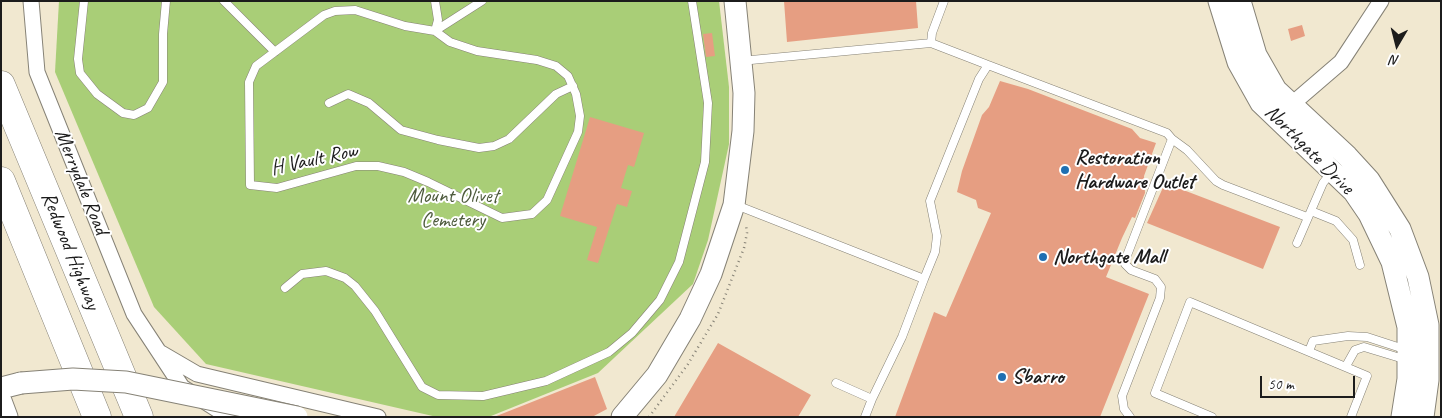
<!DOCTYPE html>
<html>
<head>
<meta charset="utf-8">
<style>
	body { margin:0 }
	#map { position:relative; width:1442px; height:418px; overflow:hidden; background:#f1e8d0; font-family:Caveat,sans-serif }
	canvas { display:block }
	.frame { position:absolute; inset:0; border:2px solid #1c1c1c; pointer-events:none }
	.north { position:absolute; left:1372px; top:20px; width:50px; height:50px; -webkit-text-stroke:4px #fff; paint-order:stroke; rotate:188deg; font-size:14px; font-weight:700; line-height:20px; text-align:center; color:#1c1c1c }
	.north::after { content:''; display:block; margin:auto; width:18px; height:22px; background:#1c1c1c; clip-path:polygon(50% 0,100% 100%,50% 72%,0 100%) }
	.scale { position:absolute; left:1260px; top:376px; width:95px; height:22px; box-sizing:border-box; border:2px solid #1c1c1c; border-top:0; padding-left:6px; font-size:15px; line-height:18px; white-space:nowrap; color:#1c1c1c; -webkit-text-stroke:4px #fff; paint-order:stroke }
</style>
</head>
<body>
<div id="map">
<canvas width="1442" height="418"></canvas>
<div class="frame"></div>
<div class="north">N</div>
<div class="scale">50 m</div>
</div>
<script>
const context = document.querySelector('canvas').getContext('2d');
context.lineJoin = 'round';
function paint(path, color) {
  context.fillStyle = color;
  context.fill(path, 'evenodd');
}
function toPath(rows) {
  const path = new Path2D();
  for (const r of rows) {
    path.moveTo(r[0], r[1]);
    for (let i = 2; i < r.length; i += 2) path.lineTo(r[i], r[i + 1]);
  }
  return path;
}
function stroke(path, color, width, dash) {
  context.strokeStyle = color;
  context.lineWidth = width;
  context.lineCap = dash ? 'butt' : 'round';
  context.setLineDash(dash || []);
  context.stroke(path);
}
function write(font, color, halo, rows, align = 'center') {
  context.font = font + ' Caveat,sans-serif';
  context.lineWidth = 4;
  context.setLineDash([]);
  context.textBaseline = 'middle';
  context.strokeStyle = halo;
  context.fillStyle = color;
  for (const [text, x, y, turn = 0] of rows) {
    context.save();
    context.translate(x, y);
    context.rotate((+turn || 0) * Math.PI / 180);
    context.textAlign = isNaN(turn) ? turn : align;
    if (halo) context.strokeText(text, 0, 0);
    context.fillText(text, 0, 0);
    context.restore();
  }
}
const green = toPath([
	[59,1,719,1,729,87,729,144,708,240,693,284,598,373,491,416,437,417,206,364,154,307,55,72]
]);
const building = toPath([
	[784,1,916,1,918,28,787,42],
	[1302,25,1305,36,1291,41,1288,29],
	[712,33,715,56,706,57,703,34],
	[1000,81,1028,89,1132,129,1140,138,1156,143,1144,176,1145,193,1135,218,1132,217,1122,238,1106,277,1149,294,1100,417,895,417,934,312,946,317,991,213,978,208,976,200,957,192,962,171,982,115,989,107],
	[590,117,644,133,634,167,628,165,621,188,632,191,627,207,617,204,598,263,587,260,597,227,560,216],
	[1165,183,1280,227,1263,269,1147,223],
	[718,343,811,395,798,417,674,417],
	[595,377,607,409,592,417,494,417]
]);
const path = toPath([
	[649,417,688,364,718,314,744,248,747,233,746,225]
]);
const lane = toPath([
	[84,1,78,59,80,73,97,94,123,113,134,115,148,108,163,82,163,34,166,1],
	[224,1,275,52],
	[944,1,932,33,931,43,988,65],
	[355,10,405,26,435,31,450,42,477,51,537,60,556,66,568,76,576,94,580,116,578,132,547,200,532,214,502,218,428,182,404,172,378,166,356,166,277,188,250,185,249,82,256,66,324,15,335,11,355,10],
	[435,31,482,1],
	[435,31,438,20,435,1],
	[751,60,931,43],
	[329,103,348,94,369,103,401,130,438,140,479,148,494,146,509,139,556,94,573,86],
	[1172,139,1187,150,1216,181,1223,185,1307,217],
	[736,205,924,279,935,252,937,236,930,201,979,79,988,65,1167,133,1172,139,1126,258,1125,264,1131,270,1155,279,1161,287,1160,298,1122,396,1124,409,1130,417],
	[1311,211,1336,221,1353,240,1360,265],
	[1297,243,1323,183,1331,173],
	[285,288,302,274,326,271,345,278,355,286,375,311,422,387,438,395,483,396,546,381,609,352,632,333,660,300,679,262,705,162,708,103,692,1],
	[1309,351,1313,341,1348,336,1367,337,1407,350],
	[1346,366,1355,350,1364,347,1407,360],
	[836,383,872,399,902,337,924,279],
	[865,417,872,399],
	[1212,417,1155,393,1190,302,1367,376,1351,417]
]);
const street = toPath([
	[31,1,37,72,134,314,182,387,229,417],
	[1284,111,1341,62,1381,1],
	[161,353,197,374,378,417]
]);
const secondary = toPath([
	[1219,1,1238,62,1261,103,1354,192,1369,214,1392,262,1408,327,1408,379,1402,417],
	[1240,1,1256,55,1276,90,1347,156,1369,180,1400,229,1418,277,1428,325,1428,380,1423,417],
	[1,388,21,383],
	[1,401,7,417],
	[622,417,657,375,690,319,711,274,734,205,743,131,744,93,735,1]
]);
const highway = toPath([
	[1,85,139,417],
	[1,181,97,417]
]);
const secondaryBridge = toPath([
	[21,383,73,379,126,382,297,417]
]);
const markers = [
	[1065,170,5,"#1f6fb2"],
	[1043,257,5,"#1f6fb2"],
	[1002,377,5,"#1f6fb2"]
];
const streetNames = [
	["Northgate Drive",1309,150,45],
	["H Vault Row",314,160,-12],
	["Merrydale Road",81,182,68],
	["Redwood Highway",70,251,68]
];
const poiNames = [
	["Restoration",1075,158],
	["Hardware Outlet",1075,182],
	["Northgate Mall",1053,257],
	["Sbarro",1012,377]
];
const parkNames = [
	["Mount Olivet",453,196],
	["Cemetery",453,220]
];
paint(green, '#a9ce77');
paint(building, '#e69e82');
stroke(lane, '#868276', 9);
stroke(street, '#868276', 17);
stroke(secondary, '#868276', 23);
stroke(highway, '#868276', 29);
stroke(path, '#868276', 2.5, [1, 4]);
stroke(lane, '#fff', 8);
stroke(street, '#fff', 15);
stroke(secondary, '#fff', 21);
stroke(highway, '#fff', 28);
stroke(secondaryBridge, '#868276', 23, []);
stroke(secondaryBridge, '#fff', 21);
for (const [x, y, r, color] of markers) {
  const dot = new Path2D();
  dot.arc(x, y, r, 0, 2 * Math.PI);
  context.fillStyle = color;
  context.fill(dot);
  stroke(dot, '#fff', 2);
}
write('21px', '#1c1c1c', '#fff', streetNames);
write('bold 21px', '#1c1c1c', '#fff', poiNames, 'left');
write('21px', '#4d5a3c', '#fff', parkNames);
</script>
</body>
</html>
